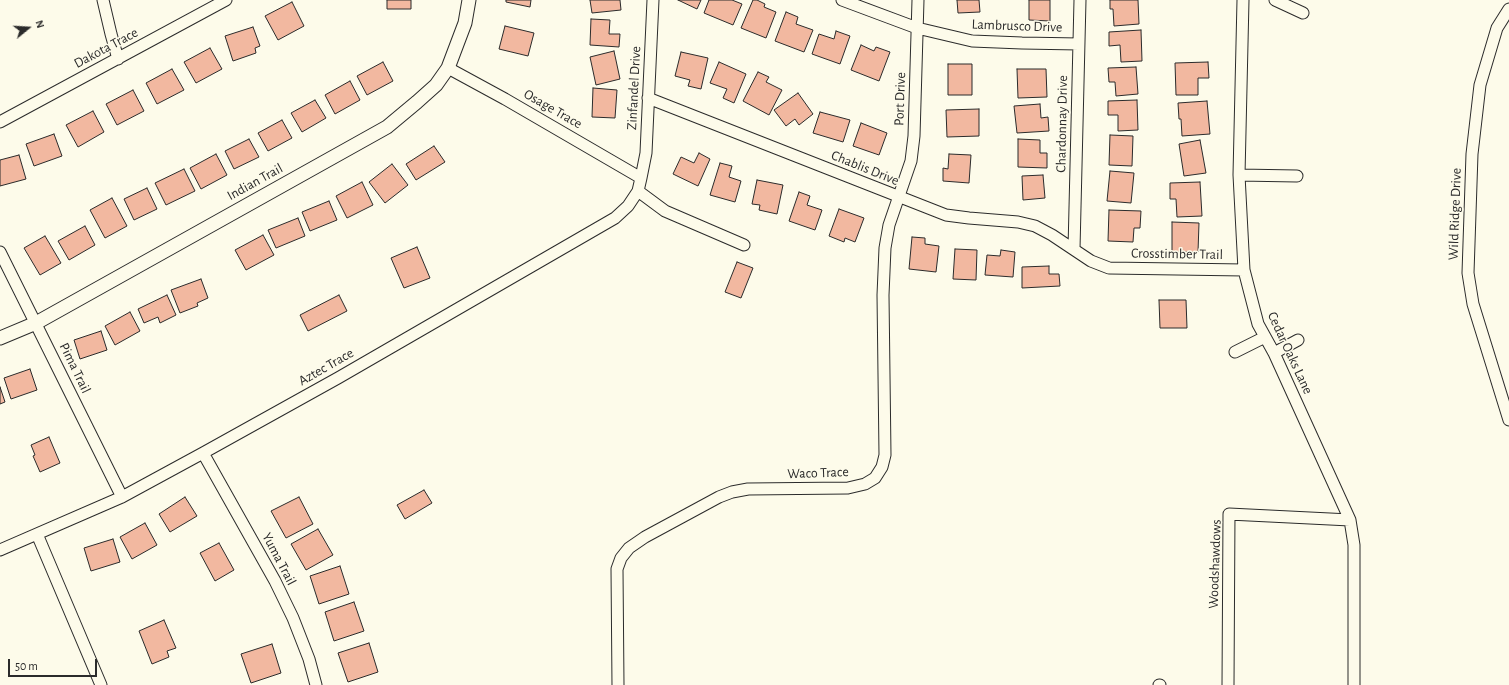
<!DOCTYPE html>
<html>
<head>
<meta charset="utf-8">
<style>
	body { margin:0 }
	#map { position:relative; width:1509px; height:685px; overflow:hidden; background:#fdfbea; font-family:"Alegreya Sans",sans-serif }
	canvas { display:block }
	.north { position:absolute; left:8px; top:8px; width:40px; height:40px; -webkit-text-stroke:3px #fdfbea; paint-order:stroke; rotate:72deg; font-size:11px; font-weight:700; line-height:16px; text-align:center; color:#2b2b2b }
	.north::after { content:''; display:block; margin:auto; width:14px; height:18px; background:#2b2b2b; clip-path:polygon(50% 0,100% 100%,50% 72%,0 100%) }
	.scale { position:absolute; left:8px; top:659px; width:89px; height:18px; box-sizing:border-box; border:2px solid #2b2b2b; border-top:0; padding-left:5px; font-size:12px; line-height:14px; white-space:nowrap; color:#2b2b2b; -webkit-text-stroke:3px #fdfbea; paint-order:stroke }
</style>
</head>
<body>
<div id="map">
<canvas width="1509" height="685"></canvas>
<div class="north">N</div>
<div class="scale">50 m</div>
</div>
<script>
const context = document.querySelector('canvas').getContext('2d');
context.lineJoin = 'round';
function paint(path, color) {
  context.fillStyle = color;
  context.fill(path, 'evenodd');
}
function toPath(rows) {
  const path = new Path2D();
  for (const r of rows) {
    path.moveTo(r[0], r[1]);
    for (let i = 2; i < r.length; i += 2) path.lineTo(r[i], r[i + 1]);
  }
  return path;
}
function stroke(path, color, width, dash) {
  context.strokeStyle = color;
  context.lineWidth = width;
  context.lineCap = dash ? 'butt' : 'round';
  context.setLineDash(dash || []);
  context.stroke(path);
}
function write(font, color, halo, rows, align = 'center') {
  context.font = font + ' "Alegreya Sans",sans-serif';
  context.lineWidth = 3;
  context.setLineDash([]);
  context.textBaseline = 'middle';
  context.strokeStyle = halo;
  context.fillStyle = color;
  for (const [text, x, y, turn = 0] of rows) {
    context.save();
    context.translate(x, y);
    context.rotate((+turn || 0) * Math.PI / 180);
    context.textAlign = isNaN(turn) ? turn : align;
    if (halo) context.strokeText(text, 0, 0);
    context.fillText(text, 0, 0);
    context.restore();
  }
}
const building = toPath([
	[387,0,411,0,411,9,387,9,387,0],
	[506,0,531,0,530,7,506,2,506,0],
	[590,0,620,0,621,10,592,13,590,0],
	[678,0,701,0,697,9,678,0],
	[709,0,732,0,742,4,733,25,704,13,709,0],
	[753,0,757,0,765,4,764,7,776,12,766,38,741,28,753,0],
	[957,0,979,0,980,12,958,13,957,0],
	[1029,0,1050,0,1050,21,1029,20,1029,0],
	[1110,0,1138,0,1139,24,1114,26,1113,9,1110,9,1110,0],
	[292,2,304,26,278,40,265,16,292,2],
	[786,12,798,17,796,24,813,30,804,52,775,41,786,12],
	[591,19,610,20,609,34,620,34,619,47,590,45,591,19],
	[505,26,534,33,528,56,499,49,505,26],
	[253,27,260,46,255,48,256,53,233,61,225,36,253,27],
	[1141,30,1142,61,1121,62,1120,45,1109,46,1109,32,1141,30],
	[836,31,850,36,840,64,812,54,819,34,834,39,836,31],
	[861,45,874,51,876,47,890,52,879,81,851,70,861,45],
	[210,48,222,69,196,83,184,62,210,48],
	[614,51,620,79,596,85,590,57,614,51],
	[681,52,708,58,701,89,688,86,690,80,675,76,681,52],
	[383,62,393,81,367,95,357,76,383,62],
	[719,62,746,74,734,103,723,98,727,89,710,83,719,62],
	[1208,62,1209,78,1198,78,1198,95,1176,95,1175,63,1208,62],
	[948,64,972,64,972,95,948,95,948,64],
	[1136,67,1138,94,1116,96,1115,82,1109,82,1108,68,1136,67],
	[172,69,184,90,157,104,146,83,172,69],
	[1017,69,1046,69,1047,97,1018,98,1017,69],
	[758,72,769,77,766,82,782,90,769,115,743,101,758,72],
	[350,81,360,100,335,114,325,95,350,81],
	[593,88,617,90,615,118,592,117,593,88],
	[133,90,144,111,117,125,106,104,133,90],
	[798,93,813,114,799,125,795,119,786,126,774,110,798,93],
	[315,100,326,118,302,132,291,113,315,100],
	[1137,100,1138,130,1118,131,1118,115,1108,115,1108,101,1137,100],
	[1207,101,1210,134,1182,136,1181,119,1179,119,1178,103,1207,101],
	[1040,104,1041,118,1048,117,1049,131,1017,133,1014,106,1040,104],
	[979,109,979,136,947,137,946,110,979,109],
	[93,111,104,132,78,147,66,125,93,111],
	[820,112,850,120,843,142,813,133,820,112],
	[282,120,292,138,268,151,258,133,282,120],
	[861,123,887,133,879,155,853,146,861,123],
	[54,134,62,156,34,166,26,144,54,134],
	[1110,135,1133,136,1132,166,1109,165,1110,135],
	[249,139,259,157,234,169,225,151,249,139],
	[1018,139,1040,140,1040,153,1047,153,1047,168,1018,167,1018,139],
	[1200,140,1206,173,1184,176,1179,144,1200,140],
	[434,146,445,162,416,180,406,164,434,146],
	[699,153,710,159,698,186,673,174,681,157,694,163,699,153],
	[216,154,227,175,201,189,190,168,216,154],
	[949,154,971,155,969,183,943,181,943,168,948,169,949,154],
	[19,155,26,179,0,186,0,160,19,155],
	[720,163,732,166,729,177,741,181,735,202,710,195,720,163],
	[392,164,408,185,385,203,369,182,392,164],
	[184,169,195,191,166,205,155,183,184,169],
	[1110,171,1134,173,1131,203,1107,201,1110,171],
	[1043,175,1045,198,1023,200,1022,176,1043,175],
	[757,180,783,185,777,214,759,210,760,205,752,204,757,180],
	[362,182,373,205,347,218,336,196,362,182],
	[1200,182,1202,216,1177,217,1176,199,1170,199,1170,183,1200,182],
	[147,188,157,209,134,220,124,199,147,188],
	[799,192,810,196,807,205,822,210,815,230,789,221,799,192],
	[112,198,127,226,105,238,90,210,112,198],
	[329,201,337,220,310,231,302,212,329,201],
	[839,209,864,218,855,242,845,238,844,242,829,236,839,209],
	[1109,210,1141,211,1140,228,1134,228,1133,242,1108,241,1109,210],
	[298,218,305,236,276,248,268,230,298,218],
	[1172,222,1199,223,1198,252,1172,252,1172,222],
	[85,226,95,245,69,260,58,241,85,226],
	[263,235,274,255,246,270,235,250,263,235],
	[45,236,61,263,40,275,24,248,45,236],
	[912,237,925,238,925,244,939,246,936,272,909,269,912,237],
	[417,247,430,278,404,288,391,258,417,247],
	[955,249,977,250,976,280,953,279,955,249],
	[1001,250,1015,252,1013,277,985,275,987,255,1000,256,1001,250],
	[737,262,753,268,741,298,725,292,737,262],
	[1049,266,1049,274,1059,274,1060,286,1022,288,1022,267,1049,266],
	[201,279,208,298,197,303,198,306,180,313,171,290,201,279],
	[167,295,176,315,160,323,158,317,144,323,138,309,167,295],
	[339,295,347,311,308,331,300,315,339,295],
	[1159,300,1186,300,1187,328,1160,328,1159,300],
	[130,312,140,331,115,345,105,326,130,312],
	[101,331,107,350,80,359,74,340,101,331],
	[30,369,37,390,11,399,4,378,30,369],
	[0,387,5,402,0,404,0,387],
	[49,437,60,463,40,472,33,456,35,455,31,445,49,437],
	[424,490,432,503,405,519,397,505,424,490],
	[185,497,197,516,170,532,159,514,185,497],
	[299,497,313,524,286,538,271,511,299,497],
	[145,523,157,545,132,559,120,537,145,523],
	[318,529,333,555,306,570,291,544,318,529],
	[113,539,120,562,91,571,84,548,113,539],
	[219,543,234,570,215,581,200,553,219,543],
	[340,566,349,594,319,604,310,576,340,566],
	[354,602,364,631,334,641,325,612,354,602],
	[164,620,176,648,167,651,169,657,152,664,139,631,164,620],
	[369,643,378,672,348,682,338,653,369,643],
	[272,644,281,673,251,683,241,654,272,644]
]);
const minor = toPath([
	[103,0,111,34,118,59],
	[842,0,917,28,972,41,1022,43,1079,44],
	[1243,0,1239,175,1244,270,1258,324,1274,353,1350,520,1354,545,1354,685],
	[1275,0,1303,13],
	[1509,9,1497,28,1480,85,1472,154,1468,273,1473,304,1509,420],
	[448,68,505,99,641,178],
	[648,98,946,215,969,218,1018,222,1035,226,1052,235,1091,261,1109,268,1244,270],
	[0,122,226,0],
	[1239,175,1297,176],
	[638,191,665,211,744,245],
	[1074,249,1080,0],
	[0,252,122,497],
	[1235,352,1265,337],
	[1274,353,1298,340],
	[203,453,275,581,293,618,309,659,316,685],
	[37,534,101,685],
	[0,550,122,497,203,453,338,378,615,218,628,206,638,191,641,178,646,153,653,0],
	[618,685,617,569,621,558,629,548,645,537,719,497,732,492,748,489,848,488,865,484,875,478,882,467,885,455,883,295,885,248,889,225,911,161,914,136,918,0],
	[1159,685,1160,685],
	[1228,685,1229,514,1350,520]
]);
const tertiary = toPath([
	[0,338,36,323,387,127,417,102,436,85,448,68,465,23,469,0]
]);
const streetNames = [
	["Lambrusco Drive",1017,26,2],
	["Dakota Trace",106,48,-28],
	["Zinfandel Drive",634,88,-87],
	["Port Drive",900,99,-88],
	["Osage Trace",553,109,30],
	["Chardonnay Drive",1062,124,-89],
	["Chablis Drive",865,168,22],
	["Indian Trail",255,182,-29],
	["Wild Ridge Drive",1455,214,-88],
	["Crosstimber Trail",1177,254,1],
	["Cedar Oaks Lane",1290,353,65],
	["Aztec Trace",326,367,-30],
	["Pima Trail",75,368,64],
	["Waco Trace",818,473,-2],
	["Yuma Trail",279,559,62],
	["Woodshawdows",1215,564,-88]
];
paint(building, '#f2b8a0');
stroke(building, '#2b2b2b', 1);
stroke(minor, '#2b2b2b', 13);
stroke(tertiary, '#2b2b2b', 15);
stroke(minor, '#fdfbea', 11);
stroke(tertiary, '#fdfbea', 13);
write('14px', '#2b2b2b', '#fdfbea', streetNames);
</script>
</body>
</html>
